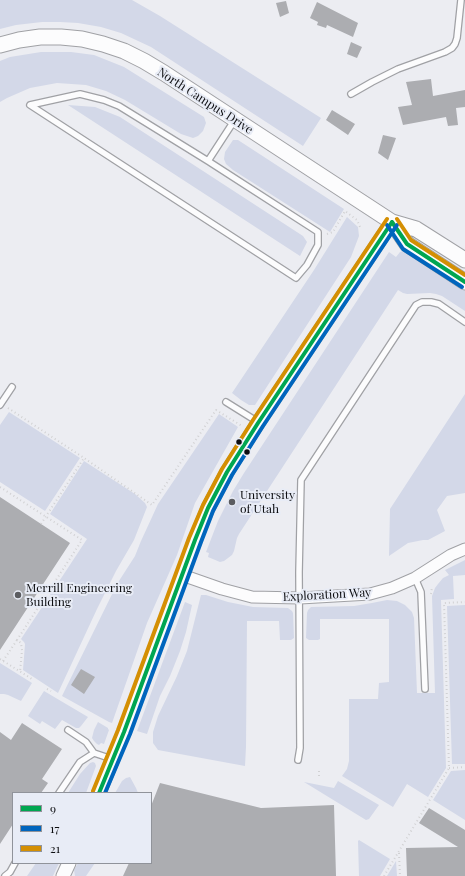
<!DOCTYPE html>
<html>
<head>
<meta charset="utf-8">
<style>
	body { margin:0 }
	#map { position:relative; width:465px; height:876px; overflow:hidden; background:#ecedf2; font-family:"Playfair Display",serif }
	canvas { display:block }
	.legend { position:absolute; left:12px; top:792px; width:140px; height:72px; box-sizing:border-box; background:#e8ecf6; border:1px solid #90939a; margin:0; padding:5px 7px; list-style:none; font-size:12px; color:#0d0e11 }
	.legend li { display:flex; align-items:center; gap:8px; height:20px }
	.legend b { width:20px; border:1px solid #90939a }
</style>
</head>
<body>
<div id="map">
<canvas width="465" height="876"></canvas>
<ul class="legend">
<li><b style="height:5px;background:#00a651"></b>9</li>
<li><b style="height:5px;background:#0065bd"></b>17</li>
<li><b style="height:5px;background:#d48f03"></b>21</li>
</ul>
</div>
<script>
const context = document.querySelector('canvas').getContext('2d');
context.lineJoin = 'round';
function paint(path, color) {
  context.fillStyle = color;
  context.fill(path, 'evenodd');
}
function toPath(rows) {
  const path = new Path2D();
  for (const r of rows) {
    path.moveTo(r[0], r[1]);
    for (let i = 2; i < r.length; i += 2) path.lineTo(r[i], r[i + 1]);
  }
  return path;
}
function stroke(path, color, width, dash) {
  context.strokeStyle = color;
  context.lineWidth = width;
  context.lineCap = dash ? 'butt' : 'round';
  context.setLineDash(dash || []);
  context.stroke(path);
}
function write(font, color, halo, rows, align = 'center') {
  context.font = font + ' "Playfair Display",serif';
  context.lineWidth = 4;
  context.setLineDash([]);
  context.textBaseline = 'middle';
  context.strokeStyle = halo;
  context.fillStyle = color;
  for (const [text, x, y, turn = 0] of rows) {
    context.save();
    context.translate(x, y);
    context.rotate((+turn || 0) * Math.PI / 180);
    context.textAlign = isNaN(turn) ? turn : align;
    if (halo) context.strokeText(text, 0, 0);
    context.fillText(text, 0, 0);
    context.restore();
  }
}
const green = toPath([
	[0,0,132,0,160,16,321,118,303,146,151,47,121,33,101,27,78,23,60,22,42,22,16,25,0,29],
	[41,52,71,52,94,55,124,67,204,117,206,123,203,131,198,136,193,138,181,134,125,100,106,91,86,85,57,83,30,88,7,98,0,102,0,61,10,57],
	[68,105,95,107,120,117,303,236,307,242,300,256],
	[233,140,238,140,344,209,330,232,233,170,226,164,224,159,225,152],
	[347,217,358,227,359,236,351,257,255,405,249,405,241,400,232,393,314,270],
	[403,251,406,251,465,290,465,311,442,296,436,294,430,293,407,294,403,293,398,290,239,534,237,538,234,551,232,555,224,561,220,562,208,557,209,553,206,552,218,521,233,491,244,473,389,252,396,257,400,252],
	[465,394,465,493,447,496,437,510,445,531,428,540,423,540,408,543,389,556,390,509],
	[9,412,80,458,45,511,0,482,0,425],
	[219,414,238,427,195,503,177,555,147,623,112,723,109,722,62,696,117,584,135,556,141,541,158,504],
	[84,461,135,494,145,503,147,507,134,540,116,571,97,609,58,693,23,670,25,644,24,642,21,639,87,539,50,514],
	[465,560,465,575,453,576,454,599,441,600,446,768,428,797,407,784,393,807,342,776,347,769,349,761,349,699,378,699,379,683,389,682,389,619,320,619,320,639,318,640,309,640,306,638,307,613,308,610,311,607,354,606,372,603,387,600,397,601,405,605,412,612,414,618,417,693,435,693,432,596,435,588,438,584,443,578,449,575,445,570],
	[201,595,206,595,228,602,253,607,288,608,292,611,293,613,294,638,291,640,280,640,279,621,247,621,246,747,245,766,158,750,153,743,153,732,158,716,177,676,187,651],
	[185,602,192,605,186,632,180,651,170,676,160,696,147,734,137,731],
	[465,605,465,764,452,764,447,606],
	[0,663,32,683,21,701,8,695,4,694,0,694],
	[44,691,88,717,81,726,79,728,76,728,62,720,55,729,42,721,40,724,28,716],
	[98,722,108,728,108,729,109,730,104,744,101,743,99,745,97,744,94,741,92,738,94,730],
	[93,762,95,763,96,766,86,793,68,793,80,774,90,763],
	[465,770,465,820,433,800,451,771],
	[130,777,136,788,138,793,115,793,122,781,126,778],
	[338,781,379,805,369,819,366,820,304,782,334,788],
	[359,840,390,859,380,876,359,876,358,841],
	[396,861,397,876,387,876],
	[36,863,59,863,53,876,27,876],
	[78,863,95,863,86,876,75,876,74,870]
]);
const building = toPath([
	[286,1,289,13,280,17,276,3],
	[317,2,358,23,353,37,327,25,326,28,317,25,318,22,310,18],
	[351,42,362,47,357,58,347,54],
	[431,79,433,96,465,90,465,107,456,108,458,125,448,126,446,117,403,125,398,107,412,105,406,82],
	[332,110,355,124,348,135,326,120],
	[383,135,396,138,388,160,378,153],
	[0,497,70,543,0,650],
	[81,669,95,677,84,694,71,685],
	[22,723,62,749,42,779,48,783,41,793,13,793,13,824,0,844,0,732,11,740],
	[160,783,261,808,334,805,336,876,123,876,129,863,151,863,151,806],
	[429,808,465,830,465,876,407,876,406,848,458,847,419,823]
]);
const path = toPath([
	[327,234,333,232,345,211,357,220,360,227],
	[8,408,84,458,152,505,216,410,242,426],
	[0,487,82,540,17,640,21,643,22,650,20,672],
	[41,524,84,458],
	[431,594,432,587],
	[0,659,32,679],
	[3,661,17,640],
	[47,689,51,691],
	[449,768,465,767],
	[319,771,319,778],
	[41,793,42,793],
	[399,853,400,876],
	[384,876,449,768,444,603,465,602]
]);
const service = toPath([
	[80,94,104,100,119,106,208,161,318,232,318,245,307,265,296,278,30,105,80,94],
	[351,94,372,82,398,69,445,52,452,48,455,44,457,38,461,0],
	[208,161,234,121],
	[226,402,258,422],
	[0,405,12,387],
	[415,578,421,592,425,689],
	[68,730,86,742,94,753],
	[298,760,300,748,299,572,301,480,416,305,422,302,431,302,439,304,465,322],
	[59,793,80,762,94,753,112,759],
	[5,876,10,872,15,863]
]);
const minor = toPath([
	[182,575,222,589,252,597,300,598,370,594,392,588,415,578,451,555,465,549]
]);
const tertiary = toPath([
	[99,793,124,732,195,540,208,508,227,472,258,423,392,222],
	[63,876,69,863]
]);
const secondary = toPath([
	[0,45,19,40,40,37,61,37,82,39,103,44,124,51,144,61,164,73,392,222,416,229,465,260],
	[392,222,407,244,465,282]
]);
const bus1 = toPath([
	[392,222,407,244,465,282],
	[99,793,124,732,195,540,208,508,227,472,258,423,392,222]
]);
const bus2 = toPath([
	[387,225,403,249,462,287],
	[105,793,130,734,201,542,213,511,232,475,263,426,397,225]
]);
const bus3 = toPath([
	[397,219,411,240,465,275],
	[93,791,118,730,189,538,203,505,222,469,253,420,387,219]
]);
const markers = [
	[239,442,3.5,"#0d0e11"],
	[247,452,3.5,"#0d0e11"],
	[232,502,4,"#5b5c60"],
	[18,595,4,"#5b5c60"]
];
const streetNames = [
	["North Campus Drive",205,101,33],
	["Exploration Way",327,595,-3]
];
const poiNames = [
	["University",240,495],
	["of Utah",240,509],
	["Merrill Engineering",26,588],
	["Building",26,602]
];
paint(green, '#d3d8e8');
paint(building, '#acadb1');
stroke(service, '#a0a1a5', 8);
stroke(minor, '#a0a1a5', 13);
stroke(tertiary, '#a0a1a5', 15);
stroke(secondary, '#a0a1a5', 17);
stroke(path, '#d1d1d3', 2, [1, 3]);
stroke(service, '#fcfcfd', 5.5);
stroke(minor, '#fcfcfd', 11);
stroke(tertiary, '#fcfcfd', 13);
stroke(secondary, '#fcfcfd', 15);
stroke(bus1, '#00a651', 4);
stroke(bus2, '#0065bd', 4);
stroke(bus3, '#d48f03', 4);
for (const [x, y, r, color] of markers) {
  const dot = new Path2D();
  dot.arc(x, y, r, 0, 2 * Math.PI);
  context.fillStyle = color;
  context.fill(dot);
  stroke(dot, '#e8ecf6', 1.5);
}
write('12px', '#0d0e11', '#e8ecf6', streetNames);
write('12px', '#0d0e11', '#e8ecf6', poiNames, 'left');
</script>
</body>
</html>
